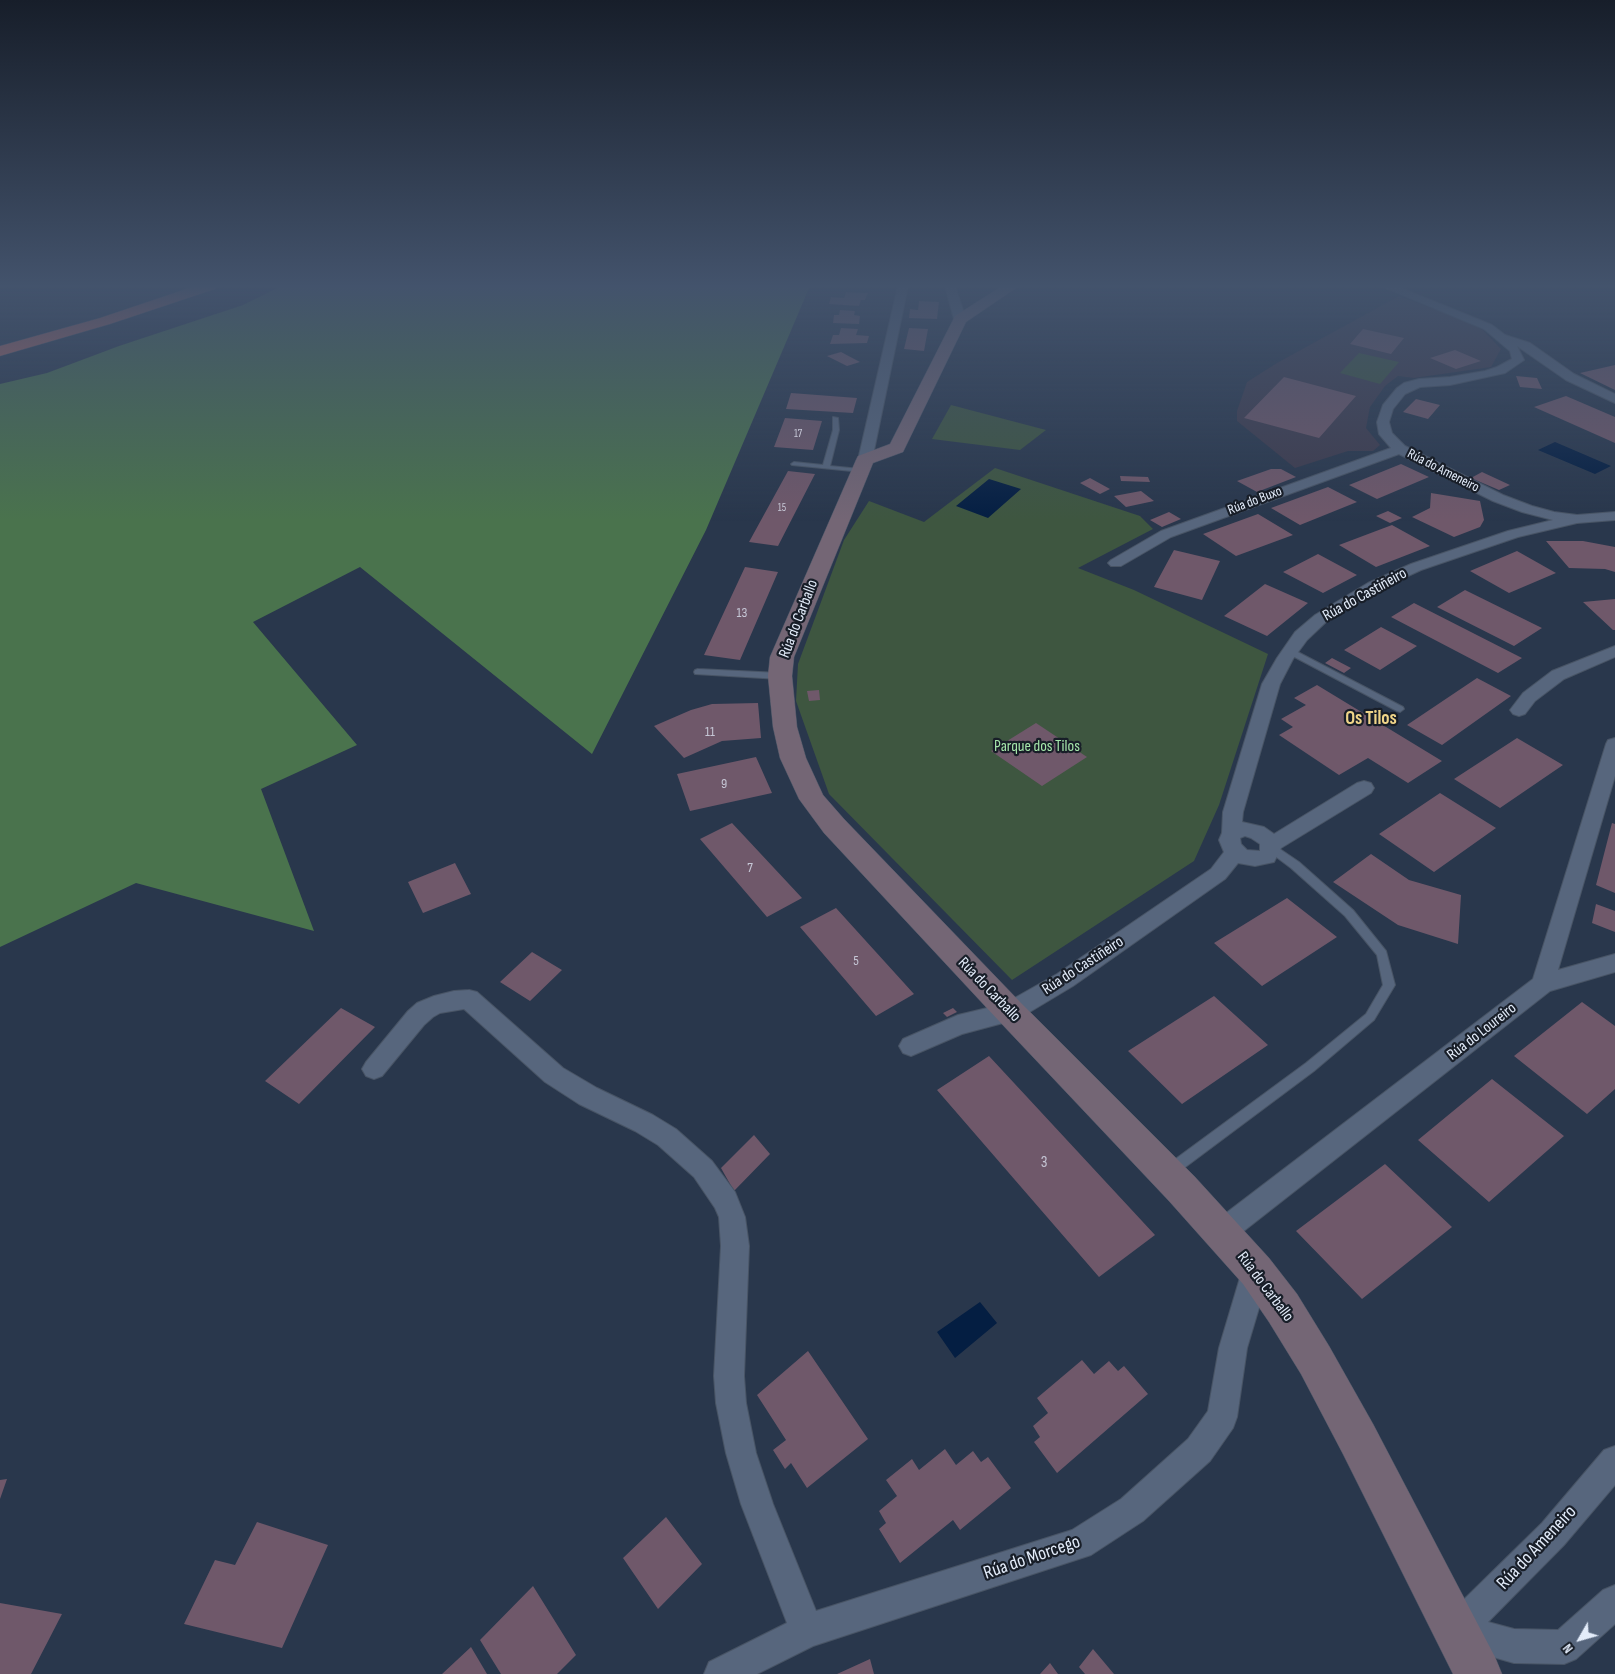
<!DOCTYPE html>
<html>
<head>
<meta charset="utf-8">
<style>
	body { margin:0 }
	#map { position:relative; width:1615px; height:1674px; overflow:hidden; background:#29374c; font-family:"Sofia Sans Condensed",sans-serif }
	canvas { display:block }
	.north { position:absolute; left:1555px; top:1614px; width:50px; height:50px; -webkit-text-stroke:4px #181e28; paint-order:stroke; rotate:232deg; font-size:14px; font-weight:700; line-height:20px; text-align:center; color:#e3ecfa }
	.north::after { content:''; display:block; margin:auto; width:18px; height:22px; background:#e3ecfa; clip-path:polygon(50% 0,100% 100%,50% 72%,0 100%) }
</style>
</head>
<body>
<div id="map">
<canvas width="1615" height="1674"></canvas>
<div class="north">N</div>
</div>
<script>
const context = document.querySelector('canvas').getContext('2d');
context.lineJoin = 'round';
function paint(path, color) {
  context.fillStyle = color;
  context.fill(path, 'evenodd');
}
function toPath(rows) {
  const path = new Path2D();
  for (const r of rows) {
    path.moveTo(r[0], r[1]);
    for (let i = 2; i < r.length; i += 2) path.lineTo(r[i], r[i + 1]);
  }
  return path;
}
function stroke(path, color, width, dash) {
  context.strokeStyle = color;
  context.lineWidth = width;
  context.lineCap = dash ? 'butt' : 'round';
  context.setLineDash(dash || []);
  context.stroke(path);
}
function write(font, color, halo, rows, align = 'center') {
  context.font = font + ' "Sofia Sans Condensed",sans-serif';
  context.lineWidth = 4.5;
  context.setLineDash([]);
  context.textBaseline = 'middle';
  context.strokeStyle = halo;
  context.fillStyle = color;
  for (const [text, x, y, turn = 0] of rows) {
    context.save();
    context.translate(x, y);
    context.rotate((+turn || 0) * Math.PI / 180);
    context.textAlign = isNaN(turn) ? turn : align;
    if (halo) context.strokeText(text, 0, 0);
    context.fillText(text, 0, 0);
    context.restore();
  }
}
const education = toPath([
	[1399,296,1456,317,1483,330,1501,349,1491,367,1414,378,1398,376,1385,386,1370,407,1366,428,1380,445,1373,451,1348,451,1295,468,1237,421,1237,411,1247,382,1277,363]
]);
const green = toPath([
	[1359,353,1399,362,1380,384,1340,373],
	[951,405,1046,430,1020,450,932,439],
	[995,468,1140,516,1153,529,1078,568,1134,590,1268,654,1219,805,1194,861,1012,980,829,794,796,701,798,664,844,540,869,501,924,522]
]);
const forest = toPath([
	[281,286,810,286,706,530,592,754,360,567,253,622,357,745,261,789,314,931,136,883,0,947,0,384,47,373,119,346,243,305]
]);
const water = toPath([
	[1555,442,1611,466,1595,474,1538,450],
	[989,479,1021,489,988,518,956,506],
	[980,1302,997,1323,955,1358,937,1332]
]);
const building = toPath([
	[846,292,868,293,865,300,861,300,859,306,829,304,831,297,844,298],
	[919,301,939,302,937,319,909,318,910,309,918,310],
	[840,310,855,311,854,315,860,316,859,324,833,323,834,315,839,315],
	[841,328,858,329,856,335,869,336,867,343,830,344,833,335,839,335],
	[909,328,928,329,924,351,904,349],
	[1363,329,1404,338,1391,354,1350,344],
	[1455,350,1481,361,1456,369,1430,358],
	[841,352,860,362,847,366,827,356],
	[1615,365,1615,390,1580,373],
	[1516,376,1537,378,1542,389,1520,387],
	[1284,377,1356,396,1319,438,1244,418],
	[791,393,857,398,853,413,786,409],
	[1566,396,1615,417,1615,443,1534,407],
	[1416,399,1440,405,1428,419,1403,412],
	[785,418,822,421,813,450,774,447],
	[1401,464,1429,477,1377,499,1349,485],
	[1271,469,1281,469,1296,477,1257,492,1237,481],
	[788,471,815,474,778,546,749,542],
	[1482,472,1510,485,1499,490,1471,478],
	[1120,476,1148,477,1150,482,1121,481],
	[1090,478,1110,489,1100,494,1080,483],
	[1328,487,1357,502,1300,525,1271,508],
	[1141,491,1154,501,1126,507,1114,496],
	[1431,493,1480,501,1484,520,1480,527,1454,537,1412,517,1430,508],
	[1388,511,1402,518,1390,523,1376,516],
	[1169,512,1181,519,1162,527,1150,520],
	[1258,514,1293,535,1236,556,1203,534],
	[1392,525,1430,546,1376,567,1339,545],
	[1546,541,1583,541,1615,547,1615,572,1605,569,1569,568],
	[1174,550,1220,561,1202,600,1154,587],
	[1517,551,1556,573,1509,593,1470,571],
	[1318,554,1357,575,1323,593,1283,572],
	[745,567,778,572,740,660,704,655],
	[1265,584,1308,603,1267,636,1224,616],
	[1465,590,1542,628,1514,646,1437,607],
	[1615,599,1615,630,1613,630,1583,602],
	[1414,603,1522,658,1498,673,1391,617],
	[1381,627,1417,646,1380,670,1344,650],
	[1332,658,1351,668,1344,673,1325,663],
	[1477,678,1511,696,1442,745,1407,725],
	[1317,685,1345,702,1442,761,1408,783,1368,758,1339,775,1279,735,1293,727,1281,719,1306,705,1294,698],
	[819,690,820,700,809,701,807,691],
	[758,703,761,738,722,741,684,758,654,726,691,710,712,704],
	[1036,723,1087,757,1042,786,991,751],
	[1517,738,1563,765,1500,808,1454,779],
	[756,757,772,793,690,811,677,774],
	[1440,793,1496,828,1434,872,1379,834],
	[732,823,802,898,767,917,700,839],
	[1612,823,1615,824,1615,893,1596,885],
	[1371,854,1409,880,1461,895,1458,944,1398,925,1333,882],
	[455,863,471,894,423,913,408,882],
	[1287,898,1337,937,1262,986,1214,943],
	[1596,904,1615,911,1615,932,1592,923],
	[836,908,914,994,876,1016,800,927],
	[532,952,562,970,530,1001,500,982],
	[1214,996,1268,1045,1182,1104,1128,1051],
	[1582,1002,1615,1026,1615,1089,1587,1114,1514,1056],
	[341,1008,375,1027,299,1104,265,1081],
	[953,1008,957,1012,947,1017,943,1013],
	[989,1056,1155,1235,1099,1277,937,1090],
	[1492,1079,1564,1136,1489,1202,1418,1140],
	[754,1135,770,1154,734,1191,721,1168],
	[1385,1164,1452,1227,1362,1299,1296,1231],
	[808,1351,868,1439,807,1488,791,1463,785,1469,773,1450,786,1440,757,1395],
	[1082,1360,1094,1374,1109,1361,1118,1371,1124,1366,1148,1394,1057,1473,1034,1442,1040,1437,1033,1426,1048,1413,1037,1398],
	[945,1449,956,1465,973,1451,981,1462,988,1457,1011,1488,960,1530,953,1520,900,1563,879,1529,886,1523,879,1511,897,1496,886,1480,912,1459,919,1470],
	[7,1479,0,1499,0,1480],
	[666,1517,702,1564,658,1609,623,1558],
	[257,1522,328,1545,282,1648,184,1624,215,1560,235,1565],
	[533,1586,576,1655,557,1674,501,1674,480,1640],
	[0,1603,62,1614,31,1674,0,1674],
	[471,1647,487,1674,442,1674],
	[1093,1649,1114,1674,1085,1674,1079,1667],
	[870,1659,874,1674,837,1674],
	[1050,1663,1058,1674,1040,1674]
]);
const lane = toPath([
	[833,417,838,418,839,430,830,466,860,469,863,471,862,472,792,465,791,464,794,462,823,465,833,430,833,417],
	[1290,648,1403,707,1404,709,1400,712,1397,711,1287,653,1287,649,1290,648],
	[698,669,780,673,784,676,780,679,695,674,694,672,695,670,698,669],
	[1271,843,1299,862,1353,910,1386,951,1395,985,1374,1020,1314,1071,1176,1174,1171,1176,1166,1174,1165,1170,1166,1166,1306,1063,1366,1014,1383,985,1377,955,1345,916,1291,868,1267,850,1266,847,1271,843]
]);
const street = toPath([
	[898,286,908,286,872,460,865,464,858,460,898,286],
	[945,286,955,286,966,319,964,321,960,322,954,319,945,286],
	[1381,286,1396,286,1492,325,1505,335,1530,343,1574,374,1615,394,1615,403,1566,380,1517,346,1524,360,1505,373,1450,385,1420,387,1405,394,1393,409,1389,422,1392,433,1405,446,1503,495,1532,506,1554,512,1577,515,1615,512,1615,520,1577,523,1518,537,1421,570,1380,589,1327,621,1307,640,1293,659,1280,684,1243,812,1242,822,1264,827,1274,834,1357,783,1364,781,1371,783,1374,788,1371,793,1281,848,1274,862,1255,866,1238,863,1225,879,1073,986,1018,1019,962,1034,911,1056,903,1053,899,1046,903,1039,958,1015,1004,1004,1057,974,1211,869,1224,852,1219,840,1222,833,1223,812,1262,684,1277,658,1295,632,1315,615,1368,583,1411,564,1508,531,1553,520,1522,512,1493,501,1399,454,1171,537,1121,566,1111,566,1108,563,1111,560,1161,531,1391,448,1379,434,1377,422,1383,405,1397,388,1404,383,1419,379,1450,377,1485,371,1497,367,1512,359,1510,351,1484,329,1381,286],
	[1245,836,1251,838,1260,844,1260,851,1247,850,1241,844,1240,838,1245,836],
	[1615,646,1615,657,1564,679,1535,701,1525,714,1519,716,1513,714,1510,710,1523,693,1552,671,1615,646],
	[1615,738,1615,776,1558,970,1615,954,1615,972,1550,991,1231,1241,1222,1245,1213,1241,1209,1232,1213,1223,1533,979,1606,744,1608,740,1615,738],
	[469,990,477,992,563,1068,597,1088,653,1115,676,1129,712,1161,735,1192,745,1217,749,1246,744,1376,746,1403,756,1453,773,1504,816,1611,1072,1530,1121,1499,1188,1439,1208,1411,1219,1348,1242,1271,1246,1261,1256,1257,1266,1261,1270,1271,1247,1348,1237,1417,1233,1428,1210,1461,1143,1521,1091,1555,813,1646,757,1674,704,1674,709,1662,787,1623,741,1504,726,1453,716,1403,714,1376,721,1246,719,1217,715,1208,694,1177,658,1145,635,1131,579,1104,545,1082,464,1009,440,1013,433,1017,424,1025,382,1076,374,1079,366,1076,362,1069,366,1062,408,1011,417,1003,434,996,454,991,469,990],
	[1615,1446,1615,1485,1564,1545,1488,1622,1514,1629,1558,1630,1603,1590,1615,1585,1615,1624,1576,1659,1564,1664,1514,1663,1444,1643,1439,1631,1444,1619,1542,1523,1604,1450,1615,1446]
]);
const secondary = toPath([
	[1002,286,1019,286,966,322,903,452,873,463,794,657,792,676,797,727,806,758,823,795,844,819,1021,1003,1195,1177,1269,1258,1297,1294,1329,1346,1373,1424,1495,1657,1502,1674,1453,1674,1343,1454,1301,1374,1269,1322,1243,1284,1169,1201,999,1021,824,833,799,799,780,758,773,727,768,676,770,657,856,460,858,456,890,444,955,316,1002,286]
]);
const highway = toPath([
	[195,286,217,286,215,289,110,324,0,356,0,346,100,318,195,286]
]);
const farNumbernames = [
	["17",798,434],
	["15",782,508]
];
const farStreetnames = [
	["Rúa do Ameneiro",1443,471,27],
	["Rúa do Buxo",1255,501,-21]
];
const numberNames = [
	["13",742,613],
	["11",710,732],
	["9",724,784],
	["7",750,868],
	["5",856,961]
];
const streetNames = [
	["Rúa do Castiñeiro",1365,595,-29],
	["Rúa do Carballo",799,619,-69],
	["Rúa do Castiñeiro",1083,966,-33],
	["Rúa do Carballo",989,990,46],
	["Rúa do Loureiro",1482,1032,-38],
	["Rúa do Carballo",1265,1287,53]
];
const parkNames = [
	["Parque dos Tilos",1037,747]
];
const nearNumbernames = [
	["3",1044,1163]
];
const quarterNames = [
	["Os Tilos",1371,719]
];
const nearStreetnames = [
	["Rúa do Ameneiro",1537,1548,-47],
	["Rúa do Morcego",1032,1558,-19]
];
paint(education, '#3e3b4d');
paint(green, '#3e5640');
paint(forest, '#4a734d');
paint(water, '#041e42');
paint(building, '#6f586a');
stroke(lane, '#485465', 2);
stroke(street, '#485465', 2);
stroke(secondary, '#485465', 1);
stroke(highway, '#485465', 1);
paint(lane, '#57667d');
paint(street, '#57667d');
paint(secondary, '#746675');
paint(highway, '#b96761');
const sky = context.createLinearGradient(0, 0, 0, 521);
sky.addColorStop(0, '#171e2a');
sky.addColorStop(0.55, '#43536c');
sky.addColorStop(1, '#43536c00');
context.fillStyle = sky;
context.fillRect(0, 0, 1615, 521);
write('11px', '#c6c7d6', null, farNumbernames);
write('14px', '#e3ecfa', '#181e28', farStreetnames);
write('14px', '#c6c7d6', null, numberNames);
write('16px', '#e3ecfa', '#181e28', streetNames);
write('16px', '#a5e6aa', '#181e28', parkNames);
write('16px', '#c6c7d6', null, nearNumbernames);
write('bold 19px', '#f0d589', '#181e28', quarterNames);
write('19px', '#e3ecfa', '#181e28', nearStreetnames);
</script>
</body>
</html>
